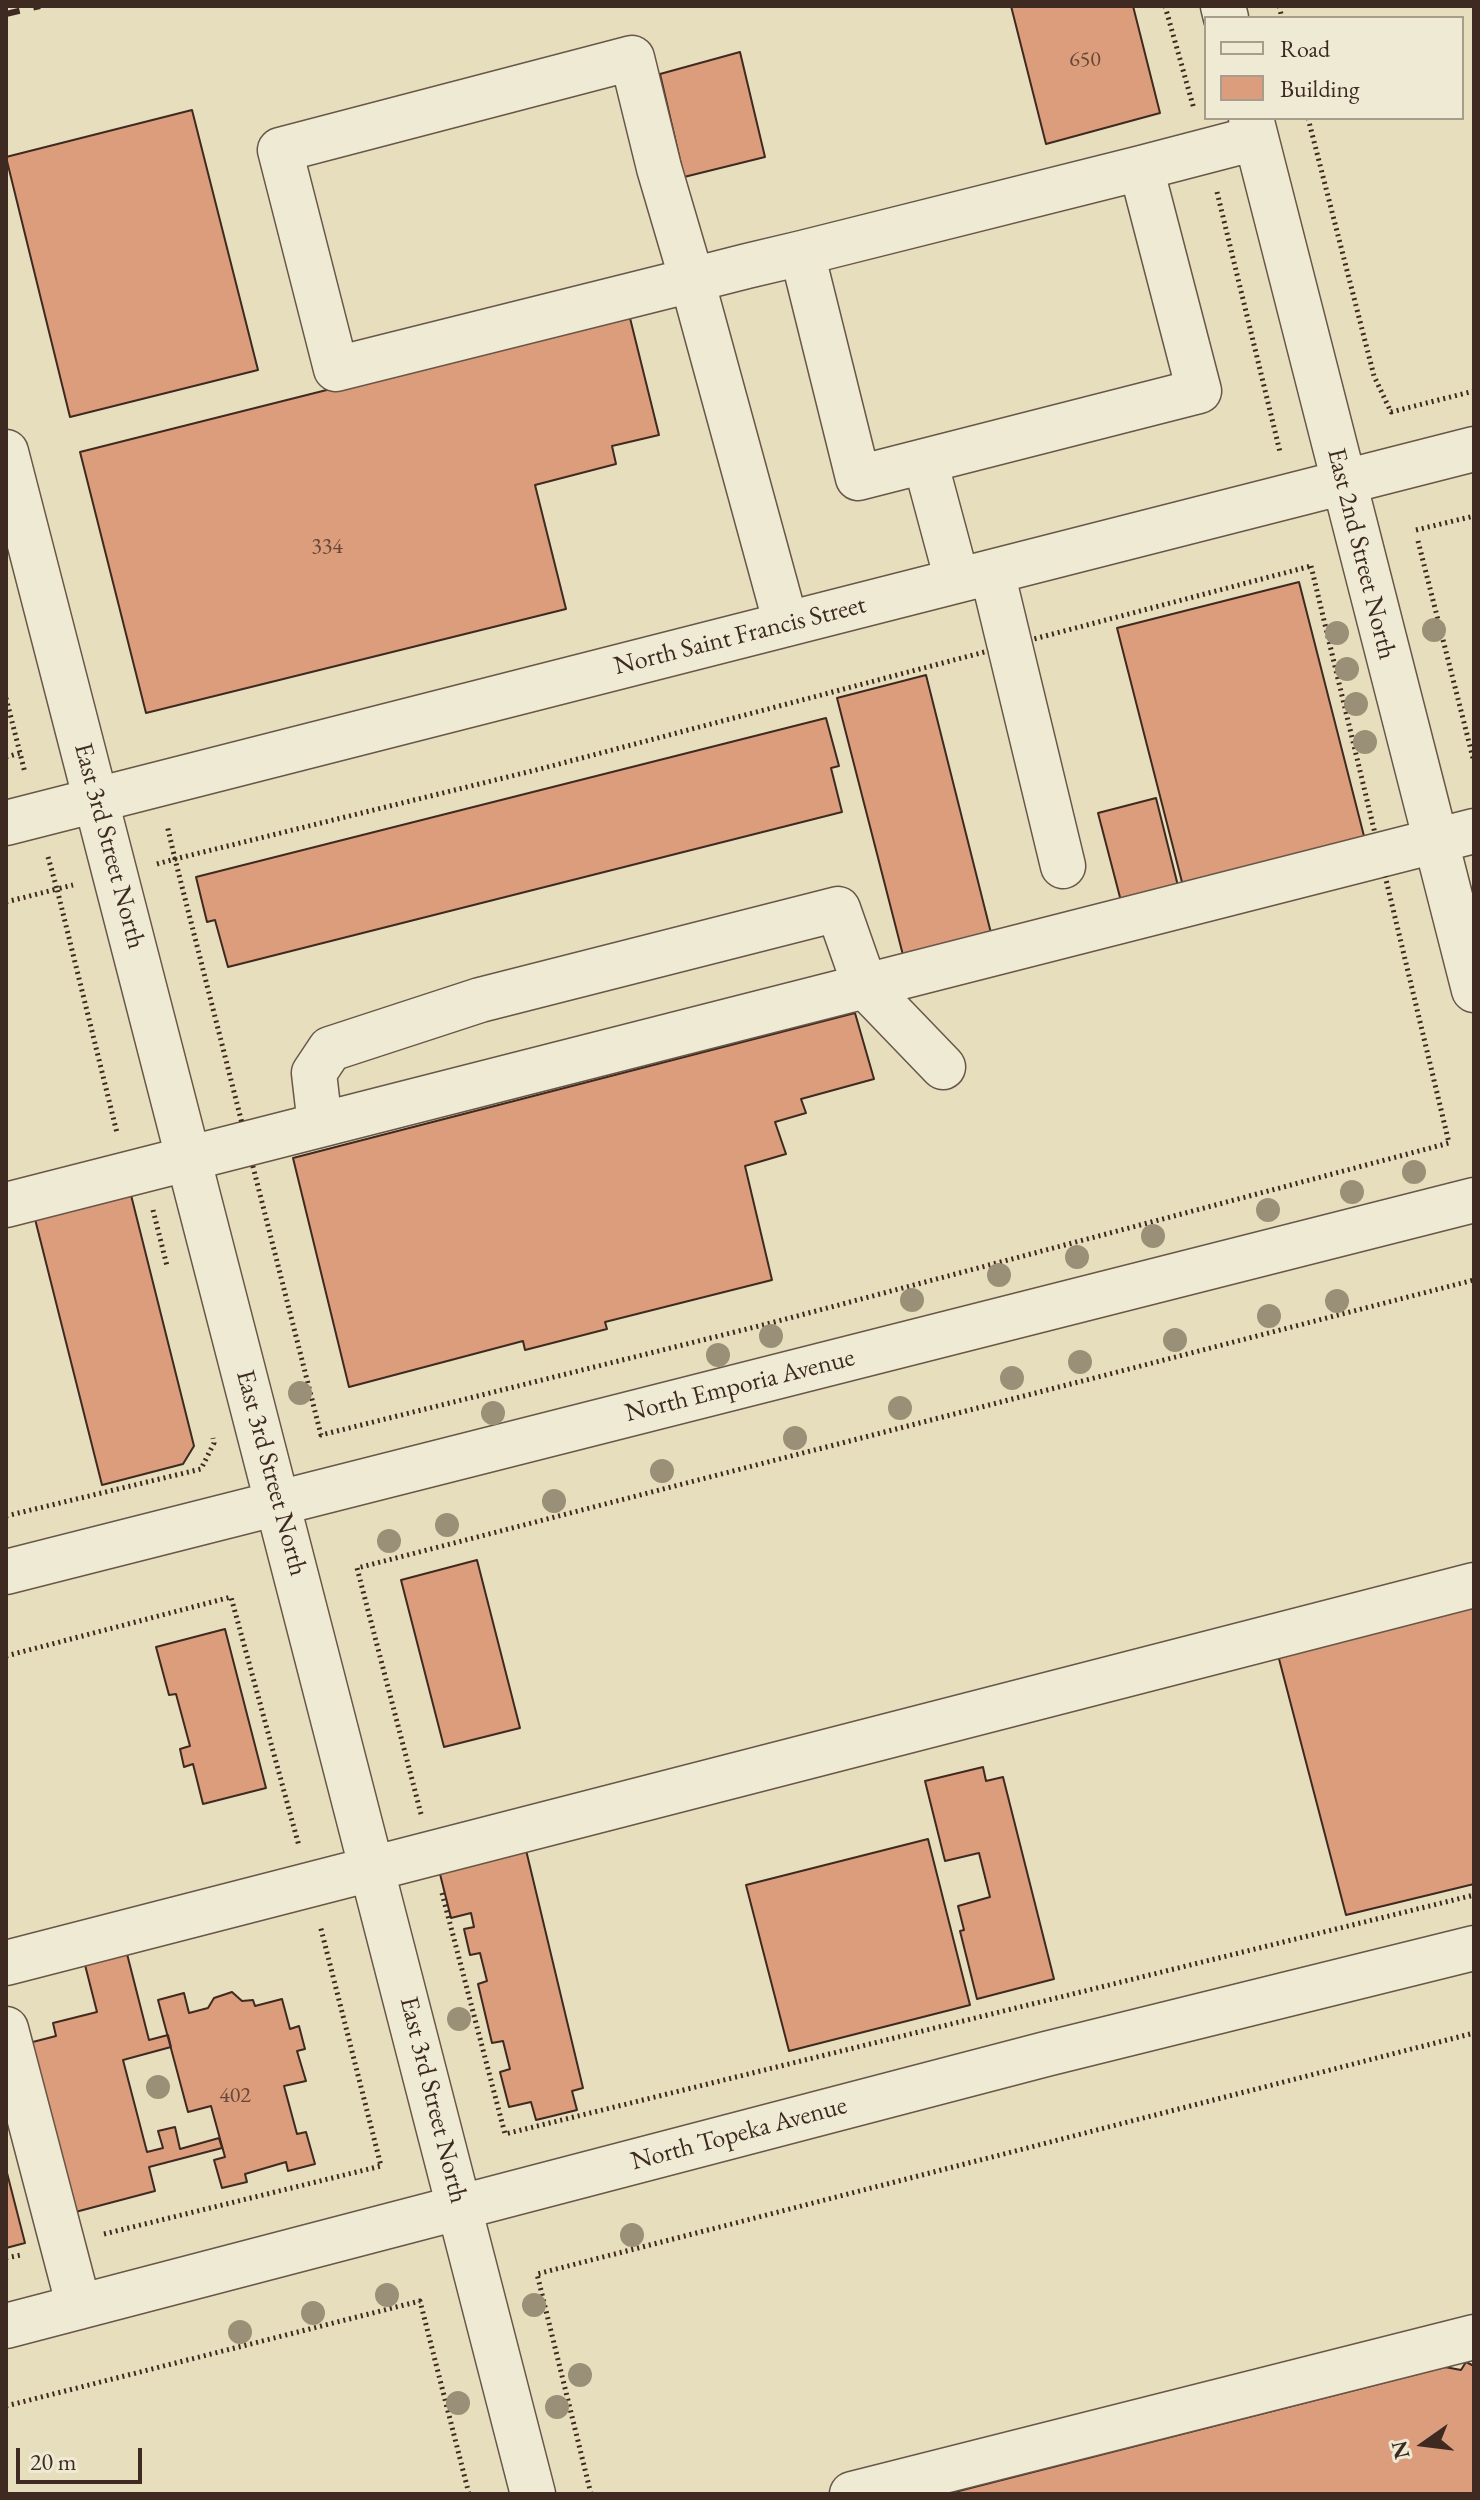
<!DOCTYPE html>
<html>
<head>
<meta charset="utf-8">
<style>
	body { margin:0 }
	#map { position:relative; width:1480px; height:2500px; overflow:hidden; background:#e7debd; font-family:"EB Garamond",serif }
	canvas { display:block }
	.frame { position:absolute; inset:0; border:8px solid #3e2a21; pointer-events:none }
	.legend { position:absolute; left:1204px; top:16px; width:260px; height:104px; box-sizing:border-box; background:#efead4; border:2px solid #a89d8c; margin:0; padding:10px 14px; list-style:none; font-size:24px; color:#3e2a21 }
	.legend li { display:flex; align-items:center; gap:16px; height:40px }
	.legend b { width:40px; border:2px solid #a89d8c }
	.north { position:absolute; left:1384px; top:2404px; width:80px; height:80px; -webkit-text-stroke:6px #efead4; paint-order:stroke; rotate:256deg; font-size:22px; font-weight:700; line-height:32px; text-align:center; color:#3e2a21 }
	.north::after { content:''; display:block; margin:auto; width:28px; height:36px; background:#3e2a21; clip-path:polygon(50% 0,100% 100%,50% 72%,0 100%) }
	.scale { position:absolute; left:16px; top:2448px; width:126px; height:36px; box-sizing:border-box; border:4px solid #3e2a21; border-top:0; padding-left:10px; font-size:24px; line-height:28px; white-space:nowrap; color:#3e2a21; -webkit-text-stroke:6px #efead4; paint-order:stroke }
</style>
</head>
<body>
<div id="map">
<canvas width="1480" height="2500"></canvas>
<div class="frame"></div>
<ul class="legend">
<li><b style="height:10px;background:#efead4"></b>Road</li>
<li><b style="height:22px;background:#dc9d7c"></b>Building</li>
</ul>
<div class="north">N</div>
<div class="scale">20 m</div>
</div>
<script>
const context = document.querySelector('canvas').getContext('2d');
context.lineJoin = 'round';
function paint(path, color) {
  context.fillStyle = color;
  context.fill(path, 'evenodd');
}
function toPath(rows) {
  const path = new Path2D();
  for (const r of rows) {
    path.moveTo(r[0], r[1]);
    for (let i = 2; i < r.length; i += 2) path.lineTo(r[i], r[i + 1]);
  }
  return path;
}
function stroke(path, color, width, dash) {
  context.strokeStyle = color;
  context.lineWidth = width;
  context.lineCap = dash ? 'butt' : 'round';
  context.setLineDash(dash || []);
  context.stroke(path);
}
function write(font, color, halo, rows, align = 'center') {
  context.font = font + ' "EB Garamond",serif';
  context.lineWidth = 6;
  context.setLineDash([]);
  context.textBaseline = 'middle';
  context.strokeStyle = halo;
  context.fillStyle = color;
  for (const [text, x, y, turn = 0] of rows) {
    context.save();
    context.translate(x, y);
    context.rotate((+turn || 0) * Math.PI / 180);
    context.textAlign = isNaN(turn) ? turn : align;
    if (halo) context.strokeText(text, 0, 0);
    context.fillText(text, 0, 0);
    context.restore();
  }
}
const building = toPath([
	[1011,6,1133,6,1160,113,1046,144,1011,6],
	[740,52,765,157,684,177,660,74,740,52],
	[192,110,258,370,70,417,6,157,192,110],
	[629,314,659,435,612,446,616,464,535,485,566,609,146,713,80,452,629,314],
	[1299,582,1365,840,1183,886,1117,628,1299,582],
	[926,675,992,937,904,959,837,698,926,675],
	[826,718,839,766,831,768,842,812,228,967,215,920,207,922,196,877,826,718],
	[1156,798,1179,890,1122,905,1098,813,1156,798],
	[855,1013,874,1079,801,1099,806,1113,775,1122,786,1154,745,1166,772,1280,605,1322,607,1329,525,1350,523,1341,349,1387,293,1158,855,1013],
	[131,1195,194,1446,183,1464,102,1485,35,1219,131,1195],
	[477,1560,520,1728,444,1747,401,1580,477,1560],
	[1474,1606,1474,1884,1346,1915,1278,1655,1474,1606],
	[225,1629,266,1788,203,1804,193,1764,184,1767,180,1749,190,1746,176,1694,169,1695,156,1647,225,1629],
	[983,1767,986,1781,1003,1777,1054,1979,977,1999,960,1931,964,1930,958,1906,990,1897,979,1853,945,1861,925,1781,983,1767],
	[928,1839,970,2005,789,2051,746,1885,928,1839],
	[526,1850,583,2088,572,2091,577,2110,536,2120,531,2102,509,2107,500,2072,510,2069,503,2041,492,2043,478,1984,487,1981,480,1953,470,1955,464,1929,474,1927,471,1913,451,1918,439,1870,526,1850],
	[126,1950,149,2040,168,2035,171,2047,123,2060,147,2152,163,2148,158,2131,175,2127,180,2149,219,2138,222,2148,149,2167,155,2191,64,2215,21,2045,56,2036,53,2023,97,2012,84,1961,126,1950],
	[232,1992,242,2001,253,2000,255,2006,282,1999,290,2029,299,2026,305,2049,297,2051,306,2081,284,2086,297,2134,306,2132,315,2164,288,2171,286,2162,245,2174,247,2182,222,2188,214,2160,225,2157,211,2106,188,2112,158,2000,184,1993,189,2013,208,2008,214,1998,232,1992],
	[6,2169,25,2243,6,2248,6,2169],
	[1466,2362,1474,2366,1474,2494,947,2494,1445,2367,1461,2370,1466,2362]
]);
const path = toPath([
	[1165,6,1194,109],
	[1279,6,1282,18],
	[1308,118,1374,376,1391,412,1474,391],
	[1217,192,1280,452],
	[1416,530,1474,516],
	[1418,541,1474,762],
	[1311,566,1449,1143,767,1324,321,1435,175,859,540,769,1311,566],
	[6,698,20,753],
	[6,757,20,753,25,773],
	[48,857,57,889,73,885],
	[157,864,175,859,167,825],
	[6,902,57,889,117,1133],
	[153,1210,167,1266],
	[6,1516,201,1469,214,1443,213,1438],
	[6,1656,231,1597,299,1846],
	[421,1814,357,1568,1474,1280],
	[442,1893,505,2134,1474,1895],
	[104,2234,381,2166,320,1925],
	[6,2258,21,2255],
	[6,2406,420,2301,469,2494],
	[591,2494,537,2274,1474,2033]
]);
const minor = toPath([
	[1223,6,1226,18],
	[1251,118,1474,990],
	[802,253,858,478,1199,391,1141,168],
	[6,452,533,2494],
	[925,461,957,580],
	[992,572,1063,866],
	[786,624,692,280,659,168,632,58,280,150,336,369,692,280,747,266,802,253,1141,168,1256,138],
	[6,823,1474,449],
	[320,1125,314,1073,330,1049,480,1000,838,909,865,986,943,1067],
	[6,1205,1474,831],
	[6,1572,1474,1200],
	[6,1963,1474,1585],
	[6,2029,79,2307],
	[6,2326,1046,2054,1474,1948],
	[852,2494,1474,2337]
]);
const rail = toPath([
	[6,14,40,6]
]);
const trees = [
	[1434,630],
	[1337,633],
	[1347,669],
	[1356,704],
	[1365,742],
	[1414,1172],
	[1352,1192],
	[1268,1210],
	[1153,1236],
	[1077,1257],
	[999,1275],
	[912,1300],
	[1337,1301],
	[1269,1316],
	[771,1336],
	[1175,1340],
	[718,1355],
	[1080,1362],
	[1012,1378],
	[300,1393],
	[900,1408],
	[493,1413],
	[795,1438],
	[662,1471],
	[554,1501],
	[447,1525],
	[389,1541],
	[459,2019],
	[158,2087],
	[632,2235],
	[387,2295],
	[534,2305],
	[313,2313],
	[240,2332],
	[580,2375],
	[458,2403],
	[557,2407]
];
const numberNames = [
	["650",1085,60],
	["334",327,547],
	["402",235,2096]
];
const streetNames = [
	["East 2nd Street North",1361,554,76],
	["North Saint Francis Street",740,636,-14],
	["East 3rd Street North",109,846,75],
	["North Emporia Avenue",740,1386,-14],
	["East 3rd Street North",271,1473,75],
	["East 3rd Street North",433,2100,76],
	["North Topeka Avenue",739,2134,-15]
];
paint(building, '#dc9d7c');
stroke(building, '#3e2a21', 2);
stroke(minor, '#685748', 47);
stroke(path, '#3e2a21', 5, [2, 4]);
stroke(minor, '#efead4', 44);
stroke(rail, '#3e2a21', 6, [14, 14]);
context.fillStyle = '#9a9077';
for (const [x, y] of trees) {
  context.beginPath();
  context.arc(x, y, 12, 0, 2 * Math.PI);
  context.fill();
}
write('22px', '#664738', null, numberNames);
write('26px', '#3e2a21', '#efead4', streetNames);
</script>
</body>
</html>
